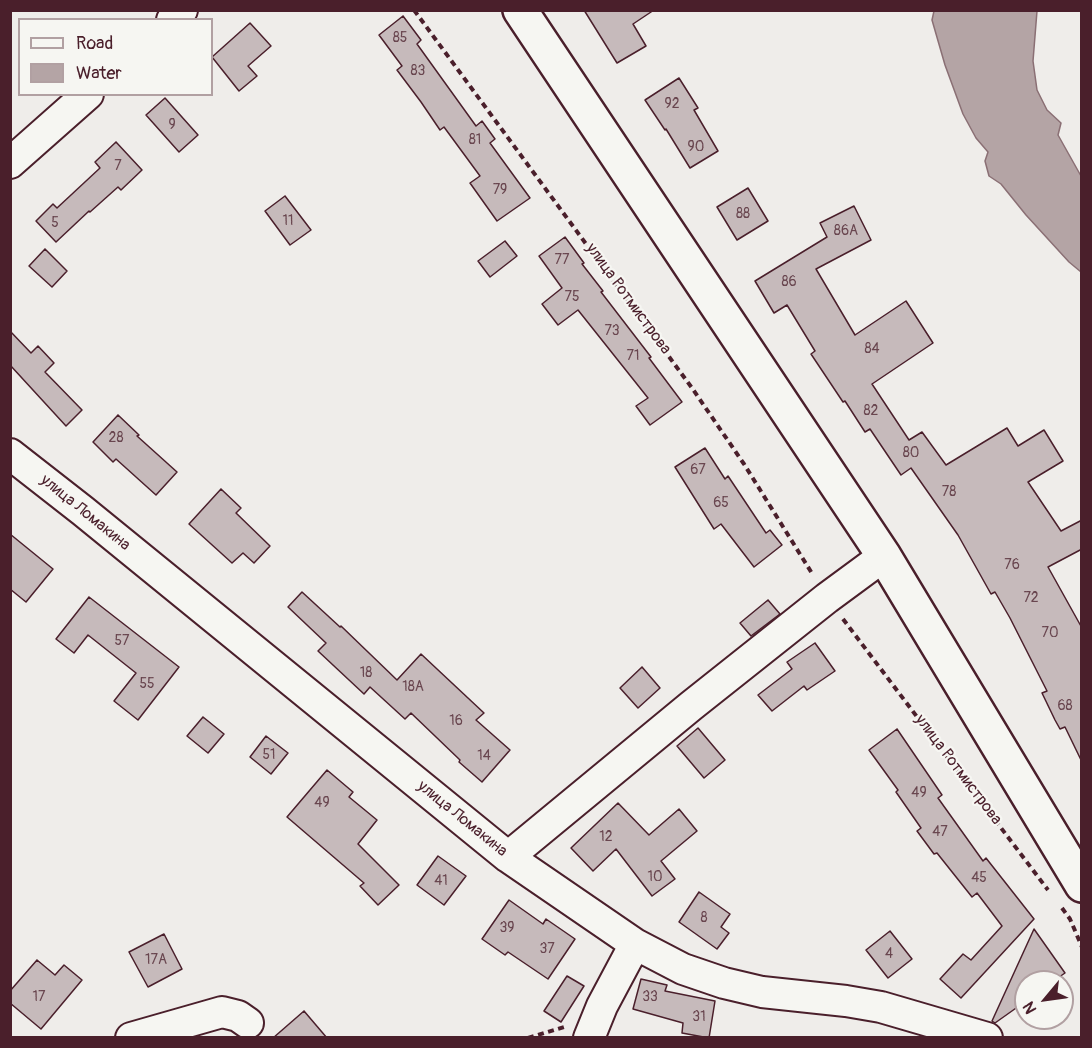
<!DOCTYPE html>
<html>
<head>
<meta charset="utf-8">
<style>
	body { margin:0 }
	#map { position:relative; width:1092px; height:1048px; overflow:hidden; background:#efedea; font-family:Pangolin,sans-serif }
	canvas { display:block }
	.frame { position:absolute; inset:0; border:12px solid #4a1f2b; pointer-events:none }
	.legend { position:absolute; left:18px; top:18px; width:195px; height:78px; box-sizing:border-box; background:#f6f6f2; border:2px solid #b1a0a2; margin:0; padding:8px 10px; list-style:none; font-size:18px; color:#4a1f2b }
	.legend li { display:flex; align-items:center; gap:12px; height:30px }
	.legend b { width:30px; border:2px solid #b1a0a2 }
	.north { position:absolute; left:1014px; top:970px; width:60px; height:60px; box-sizing:border-box; background:#f6f6f2; border:2px solid #b1a0a2; border-radius:50%; rotate:241deg; font-size:16px; font-weight:700; line-height:24px; text-align:center; color:#4a1f2b }
	.north::after { content:''; display:block; margin:auto; width:21px; height:27px; background:#4a1f2b; clip-path:polygon(50% 0,100% 100%,50% 72%,0 100%) }
</style>
</head>
<body>
<div id="map">
<canvas width="1092" height="1048"></canvas>
<div class="frame"></div>
<ul class="legend">
<li><b style="height:8px;background:#f6f6f2"></b>Road</li>
<li><b style="height:16px;background:#b4a4a5"></b>Water</li>
</ul>
<div class="north">N</div>
</div>
<script>
const context = document.querySelector('canvas').getContext('2d');
context.lineJoin = 'round';
function paint(path, color) {
  context.fillStyle = color;
  context.fill(path, 'evenodd');
}
function toPath(rows) {
  const path = new Path2D();
  for (const r of rows) {
    path.moveTo(r[0], r[1]);
    for (let i = 2; i < r.length; i += 2) path.lineTo(r[i], r[i + 1]);
  }
  return path;
}
function stroke(path, color, width, dash) {
  context.strokeStyle = color;
  context.lineWidth = width;
  context.lineCap = dash ? 'butt' : 'round';
  context.setLineDash(dash || []);
  context.stroke(path);
}
function write(font, color, halo, rows, align = 'center') {
  context.font = font + ' Pangolin,sans-serif';
  context.lineWidth = 4.5;
  context.setLineDash([]);
  context.textBaseline = 'middle';
  context.strokeStyle = halo;
  context.fillStyle = color;
  for (const [text, x, y, turn = 0] of rows) {
    context.save();
    context.translate(x, y);
    context.rotate((+turn || 0) * Math.PI / 180);
    context.textAlign = isNaN(turn) ? turn : align;
    if (halo) context.strokeText(text, 0, 0);
    context.fillText(text, 0, 0);
    context.restore();
  }
}
const water = toPath([
	[934,11,1037,11,1033,61,1037,90,1047,110,1061,123,1058,135,1081,176,1081,272,1069,262,1026,215,1001,184,989,176,985,161,988,152,976,138,963,114,945,65,932,20,934,11]
]);
const building = toPath([
	[584,10,654,10,633,24,646,46,617,63,584,10],
	[403,16,421,40,417,44,476,126,482,121,495,139,490,143,530,198,497,221,470,183,480,176,444,127,440,130,421,102,397,70,402,66,379,35,403,16],
	[250,23,271,46,248,66,257,76,239,91,212,57,250,23],
	[679,78,698,108,694,110,718,151,690,168,666,129,665,130,645,100,679,78],
	[165,98,198,135,179,152,146,115,165,98],
	[116,142,142,170,121,190,118,187,90,212,89,211,56,242,36,221,53,204,57,208,100,168,95,162,116,142],
	[748,188,768,221,737,240,717,207,748,188],
	[285,196,311,230,290,245,265,211,285,196],
	[854,206,871,240,816,269,855,335,906,301,933,343,872,384,909,440,922,432,946,465,1007,428,1018,446,1044,430,1063,461,1028,482,1061,531,1082,520,1082,549,1048,567,1082,628,1082,762,1065,727,1060,729,1055,720,1042,693,1047,691,1010,618,995,592,991,594,958,535,911,468,901,475,870,429,865,432,845,401,843,402,811,354,815,351,787,305,774,313,755,281,827,237,820,223,854,206],
	[565,237,584,263,582,264,603,291,601,292,651,357,649,358,682,402,650,425,636,406,648,398,578,310,558,325,542,304,562,288,539,256,565,237],
	[505,241,517,256,490,277,478,261,505,241],
	[45,249,67,271,52,287,29,266,45,249],
	[10,331,31,353,38,346,54,363,45,372,82,410,66,426,10,365,10,331],
	[118,415,139,435,137,436,177,472,156,495,116,459,113,462,93,442,118,415],
	[705,448,725,479,728,476,766,533,770,530,782,545,754,567,721,524,714,529,675,467,705,448],
	[221,489,241,508,236,513,270,546,254,563,243,553,232,563,189,524,221,489],
	[10,534,53,569,26,602,10,589,10,534],
	[302,592,340,627,341,626,397,680,421,654,484,713,476,720,510,750,482,782,459,762,460,760,411,713,405,719,370,687,364,694,318,651,326,643,288,607,302,592],
	[89,597,179,667,138,720,114,701,136,673,88,635,74,653,56,639,89,597],
	[768,600,780,614,751,636,740,623,768,600],
	[815,643,835,671,807,690,804,686,772,711,758,695,792,669,787,662,815,643],
	[642,667,660,688,638,708,620,688,642,667],
	[203,717,224,734,208,753,187,736,203,717],
	[698,728,725,760,704,778,677,746,698,728],
	[897,729,942,795,938,798,983,861,986,858,1034,919,961,998,940,979,963,954,971,960,1002,926,977,893,972,897,937,853,934,854,917,831,921,828,896,792,898,790,869,750,897,729],
	[266,736,288,753,271,774,250,757,266,736],
	[327,770,353,792,349,797,377,820,358,844,399,885,378,905,360,886,364,883,287,817,327,770],
	[618,803,649,835,679,809,697,831,661,861,675,879,652,896,616,849,593,871,571,848,618,803],
	[438,856,466,876,444,905,417,885,438,856],
	[699,892,730,914,721,927,729,933,717,949,679,922,699,892],
	[509,900,543,924,546,919,575,939,548,979,508,952,505,955,482,939,509,900],
	[1034,929,1065,973,1052,982,1026,982,1026,1001,995,1023,992,1021,1034,929],
	[890,931,912,959,888,978,866,950,890,931],
	[164,934,182,969,148,987,129,952,164,934],
	[37,960,55,975,64,965,82,980,41,1029,10,1003,10,991,37,960],
	[567,976,584,986,561,1022,544,1011,567,976],
	[641,979,667,985,665,991,715,1001,709,1038,682,1033,683,1023,633,1009,641,979],
	[304,1011,327,1038,273,1038,304,1011]
]);
const path = toPath([
	[414,10,692,388,744,464,813,575],
	[843,619,1048,890],
	[1062,908,1070,919,1082,947],
	[528,1038,564,1027]
]);
const street = toPath([
	[172,20,182,10],
	[10,163,88,94],
	[10,454,83,511,508,857,635,944,683,969,724,983,762,992,846,1001,881,1007,987,1038],
	[508,857,691,706,827,598,884,556],
	[131,1038,222,1012,238,1016,248,1023],
	[589,1038,602,1006,635,944]
]);
const secondary = toPath([
	[520,10,884,556,1082,885]
]);
const numberNames = [
	["85",400,38],
	["83",418,71],
	["92",672,104],
	["9",172,125],
	["81",475,140],
	["90",696,147],
	["7",118,166],
	["79",500,190],
	["88",743,214],
	["11",288,221],
	["5",55,223],
	["86А",846,231],
	["77",562,260],
	["86",789,282],
	["75",572,297],
	["73",612,331],
	["84",872,349],
	["71",633,356],
	["82",871,411],
	["28",116,438],
	["80",911,453],
	["67",698,470],
	["78",949,492],
	["65",721,503],
	["76",1012,565],
	["72",1031,598],
	["70",1050,633],
	["57",122,641],
	["18",366,673],
	["55",147,684],
	["18А",413,687],
	["68",1065,706],
	["16",456,721],
	["51",269,755],
	["14",484,756],
	["49",919,793],
	["49",322,803],
	["47",940,832],
	["12",606,837],
	["10",655,877],
	["45",979,878],
	["41",441,881],
	["8",704,918],
	["39",507,928],
	["37",547,949],
	["4",889,954],
	["17А",156,960],
	["17",39,997],
	["33",650,997],
	["31",699,1017]
];
const streetNames = [
	["улица Ротмистрова",628,299,54],
	["улица Ломакина",85,513,39],
	["улица Ротмистрова",958,770,53],
	["улица Ломакина",462,819,39]
];
paint(water, '#b4a4a5');
stroke(water, '#8a6f74', 1.5);
paint(building, '#c6babb');
stroke(building, '#4a1f2b', 1.5);
stroke(street, '#4a1f2b', 34);
stroke(secondary, '#4a1f2b', 38);
stroke(path, '#4a1f2b', 4, [6, 4.5]);
stroke(street, '#f6f6f2', 30);
stroke(secondary, '#f6f6f2', 33);
write('14px', '#69464f', null, numberNames);
write('16px', '#4a1f2b', '#f6f6f2', streetNames);
</script>
</body>
</html>
